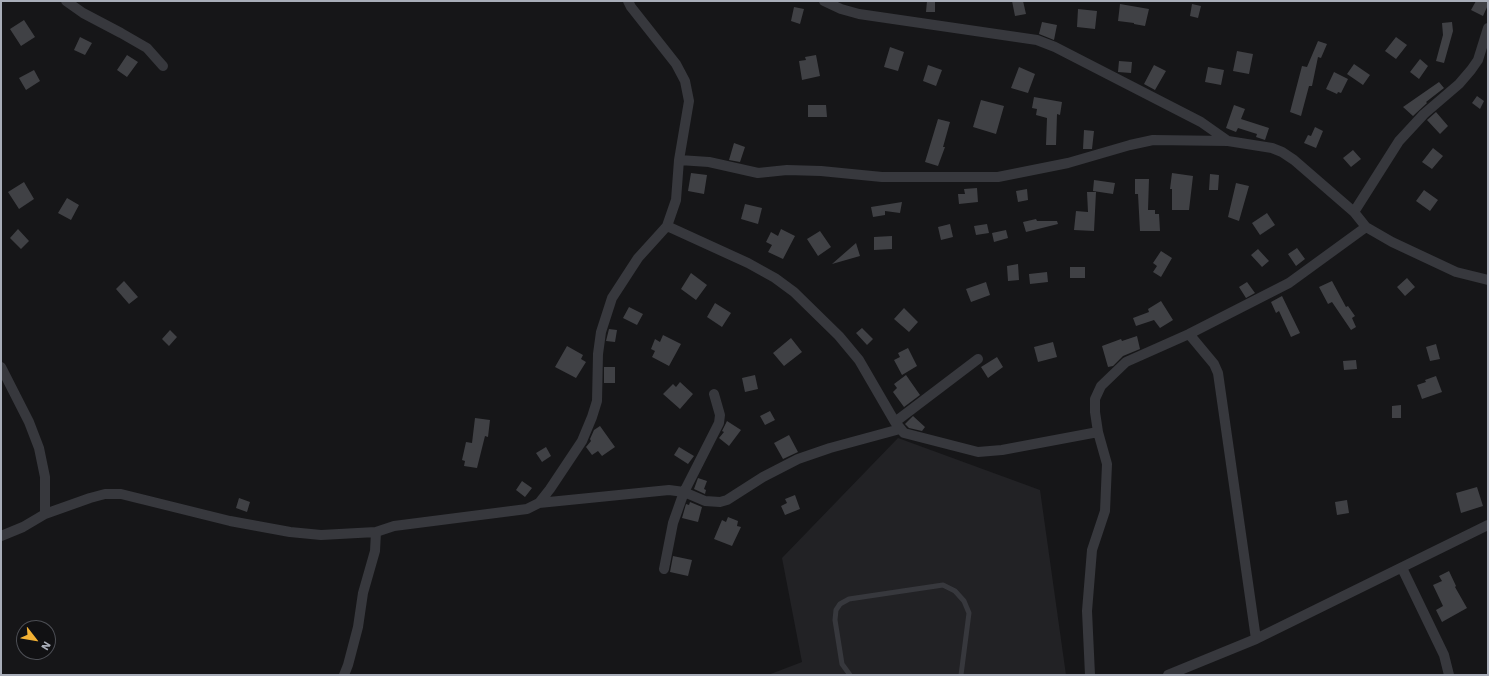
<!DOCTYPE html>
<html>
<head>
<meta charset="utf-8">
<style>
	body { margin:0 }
	#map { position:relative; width:1489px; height:676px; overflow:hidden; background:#161618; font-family:"Work Sans",sans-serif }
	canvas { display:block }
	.frame { position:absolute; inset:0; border:2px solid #a8adb8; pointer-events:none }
	.north { position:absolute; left:16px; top:620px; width:40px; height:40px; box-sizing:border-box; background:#111113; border:1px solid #4d4f55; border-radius:50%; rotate:121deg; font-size:11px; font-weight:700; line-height:16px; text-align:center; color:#a8adb8 }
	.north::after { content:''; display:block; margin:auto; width:14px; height:18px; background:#f2b134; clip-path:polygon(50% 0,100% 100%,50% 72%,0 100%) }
</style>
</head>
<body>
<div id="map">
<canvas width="1489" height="676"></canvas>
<div class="frame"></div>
<div class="north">N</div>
</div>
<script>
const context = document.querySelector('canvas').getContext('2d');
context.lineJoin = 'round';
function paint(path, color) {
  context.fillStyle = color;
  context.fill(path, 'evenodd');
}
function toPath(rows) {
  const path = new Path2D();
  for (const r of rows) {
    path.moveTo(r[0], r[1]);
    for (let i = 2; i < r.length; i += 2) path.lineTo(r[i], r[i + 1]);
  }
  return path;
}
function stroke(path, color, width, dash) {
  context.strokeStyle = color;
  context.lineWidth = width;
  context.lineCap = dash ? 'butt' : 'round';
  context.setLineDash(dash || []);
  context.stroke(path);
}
const built = toPath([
	[898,438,1040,490,1066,675,768,675,802,662,782,558]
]);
const building = toPath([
	[927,1,935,1,935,12,926,12],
	[1012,1,1023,1,1026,14,1015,16],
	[1476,1,1488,1,1488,5,1483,16,1471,10],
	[1120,4,1149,9,1145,26,1134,24,1134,23,1118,21],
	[1192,4,1201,6,1198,18,1190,16],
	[794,7,804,9,800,24,791,21],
	[1078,9,1097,11,1095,29,1077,27],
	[24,20,35,37,21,46,10,29],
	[1042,22,1057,25,1054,40,1039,34],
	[1452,22,1453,31,1444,63,1436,61,1443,35,1442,23],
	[80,37,92,43,85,55,74,50],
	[1396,37,1407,45,1396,59,1385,51],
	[1318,41,1327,44,1321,58,1318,57,1312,86,1309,86,1301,116,1290,112,1302,66,1307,67],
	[890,47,904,52,898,71,884,67],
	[1237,51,1253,54,1249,74,1233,71],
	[127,55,138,62,127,77,117,70],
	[816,55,820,76,802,80,799,61,806,60,805,57],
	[1420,59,1428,66,1419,79,1410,72],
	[1119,61,1132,62,1131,73,1118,72],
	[1354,64,1370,75,1363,85,1347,74],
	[928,65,942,70,936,86,923,81],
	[1154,65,1166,71,1155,90,1144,84],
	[1019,67,1035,74,1028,93,1011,88],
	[1208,67,1224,70,1221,85,1205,82],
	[34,70,40,81,26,90,19,78],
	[1334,72,1348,79,1341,93,1338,92,1337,94,1326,89],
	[1439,82,1444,88,1426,102,1427,103,1413,116,1403,107],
	[1477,96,1484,101,1480,109,1472,103],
	[1034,97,1062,102,1060,115,1057,114,1056,145,1046,145,1047,118,1036,115,1037,109,1032,108],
	[981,100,1004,106,996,134,973,127],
	[808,105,826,105,827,117,808,117],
	[1234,105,1245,109,1241,119,1269,128,1265,140,1256,137,1257,134,1238,128,1236,132,1226,128],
	[1436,112,1448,126,1440,134,1427,120],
	[938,119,950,122,943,147,945,147,938,166,925,162],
	[1315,127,1323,131,1316,148,1304,143,1308,135,1311,136],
	[1084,130,1094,131,1092,149,1083,149],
	[734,143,745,147,740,162,729,160],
	[1433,148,1443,156,1432,169,1422,162],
	[1353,150,1361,159,1351,167,1343,158],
	[691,173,707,175,704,194,688,191],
	[1172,173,1193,176,1189,210,1172,210,1172,189,1170,189],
	[1210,174,1219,175,1218,190,1209,190],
	[1135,179,1149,179,1148,210,1155,210,1155,214,1159,214,1160,231,1140,231,1138,194,1135,194],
	[1094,180,1115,183,1113,194,1093,191],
	[24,182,34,199,19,209,8,192],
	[1236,183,1249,186,1239,221,1228,217],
	[977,188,978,202,959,204,958,194,965,194,964,189],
	[1027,189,1028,200,1018,202,1016,191],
	[1424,190,1438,200,1430,211,1416,201],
	[1087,192,1096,192,1094,231,1074,230,1076,211,1088,212],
	[67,198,79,205,71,220,58,213],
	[902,202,900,213,885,211,885,215,873,217,871,207],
	[745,204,762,208,758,224,741,219],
	[1267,213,1275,225,1260,235,1252,223],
	[1036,219,1037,221,1057,221,1058,224,1026,232,1023,222],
	[950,224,953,237,941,240,938,227],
	[987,224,989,233,976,235,974,226],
	[18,229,29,241,21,249,10,238],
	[781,229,795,236,783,259,768,252,772,245,766,242,771,232,778,236],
	[1006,230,1008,238,994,242,992,233],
	[820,231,831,247,818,256,807,239],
	[892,236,892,249,874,250,874,237],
	[856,243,860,256,832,264],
	[1297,248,1305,259,1296,266,1288,254],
	[1258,249,1269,261,1262,267,1251,255],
	[1161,251,1172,258,1161,277,1153,272,1157,266,1153,263],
	[1018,264,1019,280,1008,281,1007,266],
	[1070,267,1085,267,1085,278,1070,278],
	[1047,272,1048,282,1030,284,1029,274],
	[691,273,707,285,696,300,681,289],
	[1407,278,1415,287,1405,296,1397,287],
	[124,281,138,297,129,304,116,289],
	[1332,281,1346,307,1348,306,1355,316,1352,318,1356,327,1351,330,1332,302,1328,304,1319,287],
	[986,282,990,295,971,302,966,289],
	[1247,282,1255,293,1246,298,1239,287],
	[1282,296,1300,333,1291,337,1279,311,1276,313,1271,302],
	[1161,301,1173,320,1160,328,1154,320,1136,326,1133,318,1149,312,1148,309],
	[715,303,731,313,722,327,707,317],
	[629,307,643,314,637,325,623,318],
	[904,308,918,322,909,332,894,319],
	[862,328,873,339,867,345,856,333],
	[609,329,617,330,615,342,606,341],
	[170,330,177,337,169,346,162,339],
	[663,335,681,344,669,366,652,357,655,351,651,349,655,339,660,342],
	[1137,336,1140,349,1123,356,1113,366,1108,367,1102,346,1121,339,1122,341],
	[791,338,802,352,784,366,773,353],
	[1053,342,1057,357,1038,362,1034,347],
	[1436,344,1440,359,1430,361,1426,347],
	[567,346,583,355,581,359,586,362,576,378,555,367],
	[908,348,917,366,902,375,894,360,900,357,898,353],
	[997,357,1003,367,988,378,981,367],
	[1356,360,1357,369,1344,370,1343,361],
	[604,367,615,367,615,383,604,383],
	[755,375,758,389,745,392,742,378],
	[906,375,920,395,904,407,893,392,897,388,894,384],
	[1436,376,1442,392,1422,399,1417,385,1426,382,1425,380],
	[680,382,693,394,680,409,663,394,673,384,676,387],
	[1401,405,1401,418,1392,418,1392,406],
	[770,411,775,420,765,425,760,416],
	[913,416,925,427,922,431,909,428,905,424],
	[475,418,490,420,488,437,485,436,477,468,464,466,465,461,462,460,466,442,472,443],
	[727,421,741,430,729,446,719,438,724,432,722,431],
	[600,426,615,447,602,456,598,451,592,455,586,447,591,441,590,439,594,430],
	[789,435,798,452,783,459,774,443],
	[546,447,551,456,542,462,536,453],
	[679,447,694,456,688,464,674,455],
	[698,478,707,481,704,489,706,490,705,494,694,489],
	[522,481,532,488,525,497,516,490],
	[1477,487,1483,506,1461,513,1456,493],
	[795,495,800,509,785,515,781,506,787,503,785,499],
	[239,498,250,502,247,512,236,508],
	[1347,500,1349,513,1337,515,1335,502],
	[690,502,702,507,698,522,682,518,686,504,689,505],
	[728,517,738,521,737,526,741,527,732,546,714,539,722,520,726,522],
	[673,556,692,560,688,576,670,572],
	[1449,571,1456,586,1455,587,1467,608,1442,622,1436,610,1443,606,1433,585,1442,581,1439,576]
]);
const service = toPath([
	[850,675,842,664,835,620,836,610,840,604,849,599,943,585,955,591,964,601,969,613,961,675]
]);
const minor = toPath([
	[66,1,83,13,121,33,147,48,163,66],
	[824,1,841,9,859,14,1037,40,1055,47,1201,122,1228,141],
	[679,160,709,162,758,173,787,170,821,171,882,177,998,177,1068,163,1130,145,1153,140,1228,141,1272,148,1282,152,1294,160,1354,212,1366,227,1392,242,1456,272,1488,280],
	[1354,212,1399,141,1424,114,1459,84,1471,70,1478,60,1488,28],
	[667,226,748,263,775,278,794,292,839,336,859,360,895,422,904,433,978,452,1002,450,1098,432],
	[1189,334,1214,364,1218,373,1256,639],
	[1,367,29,422,39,448,45,477,45,514],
	[895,422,978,359],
	[539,503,550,489,582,441,592,417,597,401,598,354,601,332,612,298,638,258,667,226,676,200,679,160,689,101,685,81,676,64,631,7,628,1],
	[1,536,23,527,45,514,90,498,105,494,121,494,230,521,290,532,321,535,376,532,394,526,527,509,539,503,669,490,684,492,705,501,720,502,727,500,763,477,798,459,830,448,900,429],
	[1402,568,1444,655,1449,675],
	[664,569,673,523,684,492,719,423,720,415,714,394],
	[344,675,348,665,358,627,363,593,375,551,376,532],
	[1090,675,1087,611,1092,550,1105,511,1107,464,1098,432,1095,412,1095,399,1101,386,1126,362,1189,334,1289,283,1366,227],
	[1168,675,1256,639,1488,525]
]);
paint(built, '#222225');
paint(building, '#404145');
stroke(service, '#37383d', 5);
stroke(minor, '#37383d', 10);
</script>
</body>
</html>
